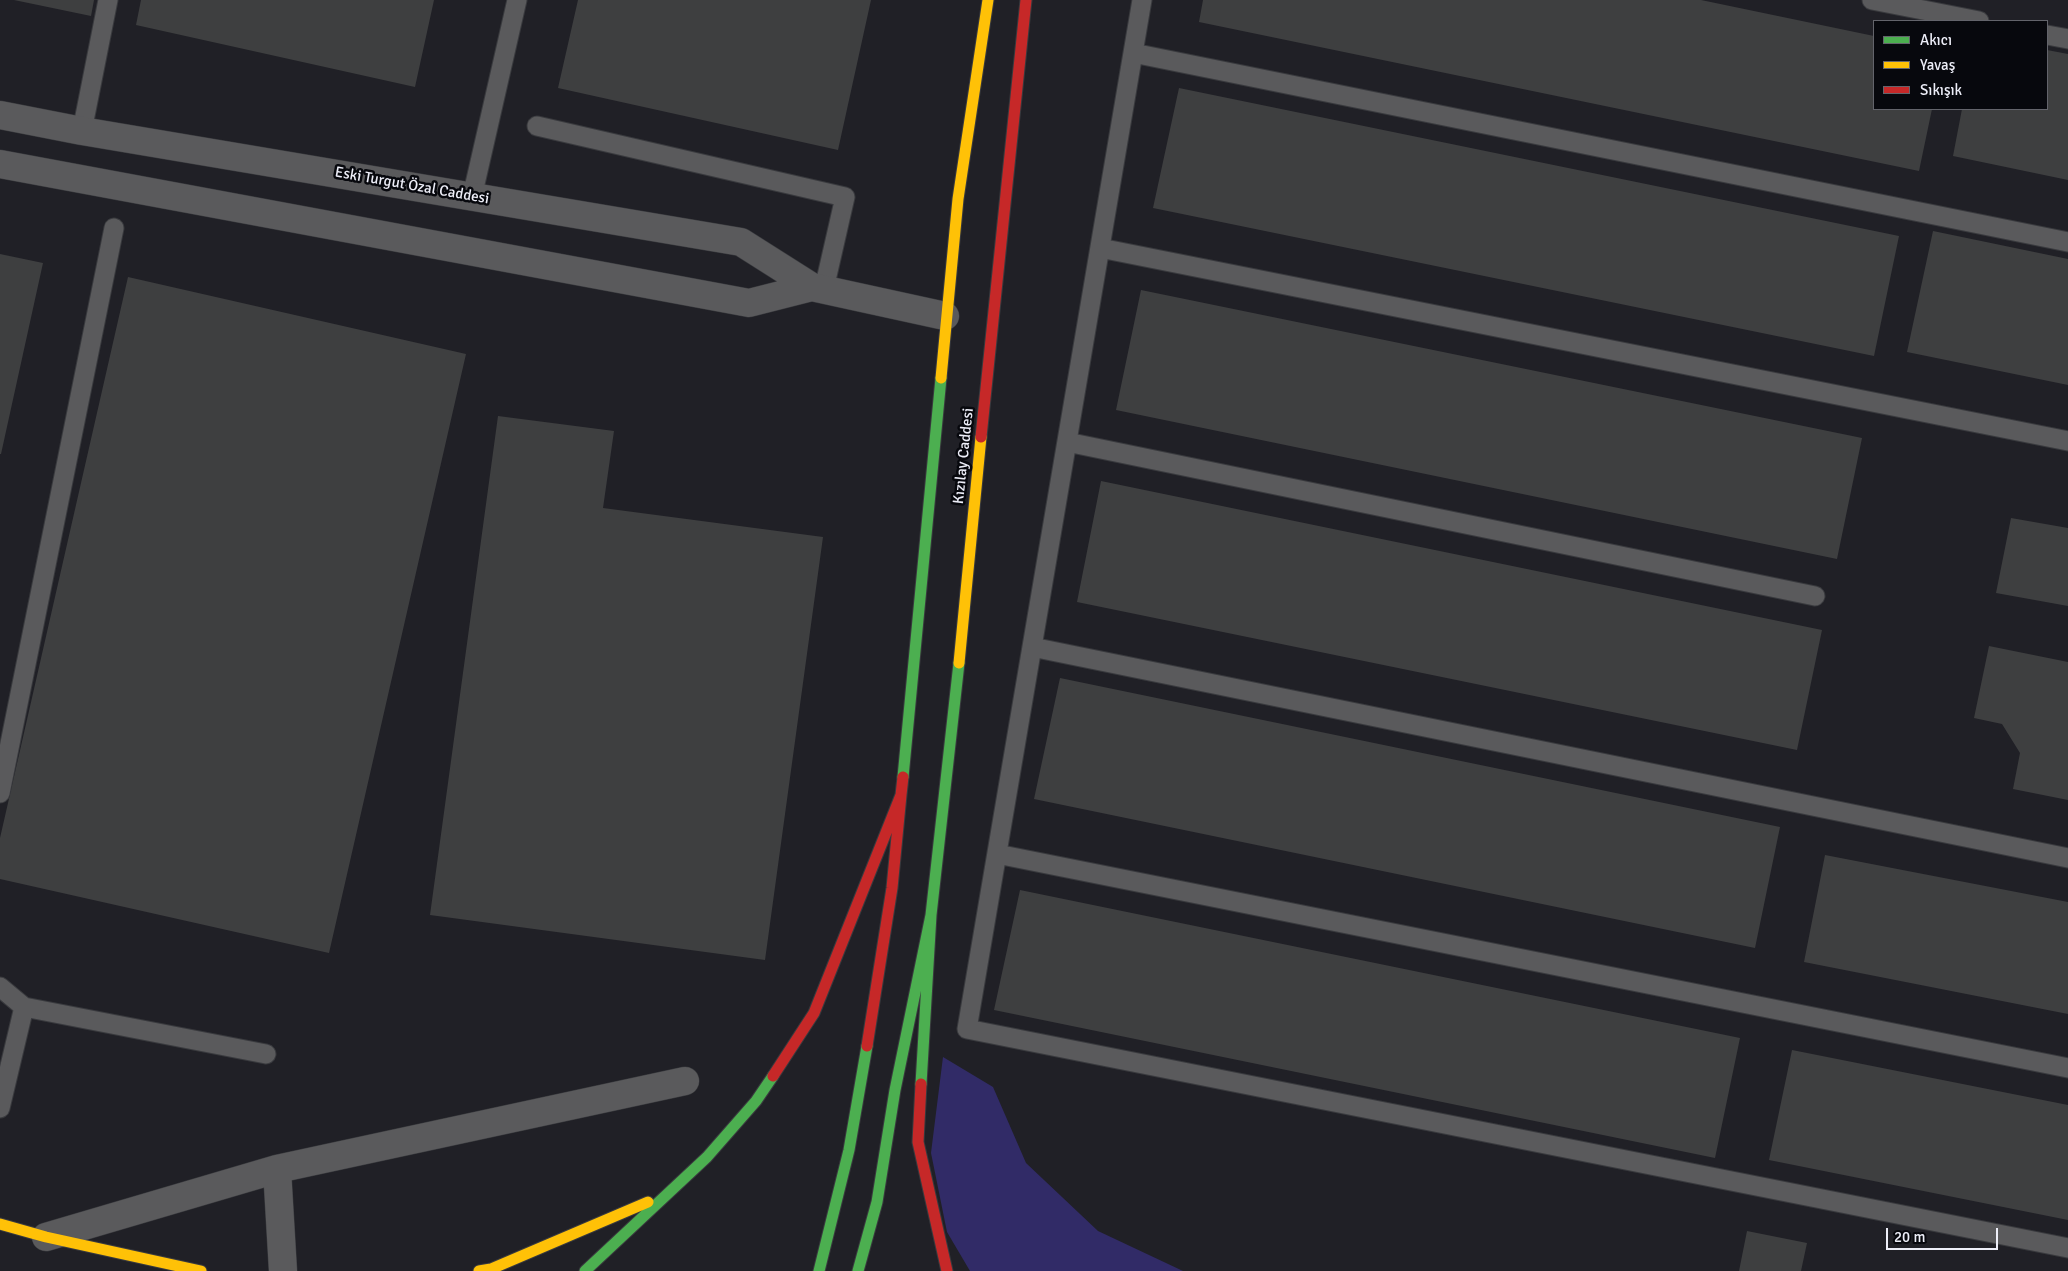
<!DOCTYPE html>
<html>
<head>
<meta charset="utf-8">
<style>
	body { margin:0 }
	#map { position:relative; width:2068px; height:1271px; overflow:hidden; background:#202026; font-family:Signika,sans-serif }
	canvas { display:block }
	.legend { position:absolute; left:1873px; top:20px; width:175px; height:90px; box-sizing:border-box; background:#07080d; border:1px solid #63646b; margin:0; padding:6px 9px; list-style:none; font-size:15px; color:#edeef8 }
	.legend li { display:flex; align-items:center; gap:10px; height:25px }
	.legend b { width:25px; border:1px solid #63646b }
	.scale { position:absolute; left:1886px; top:1228px; width:112px; height:22px; box-sizing:border-box; border:2px solid #edeef8; border-top:0; padding-left:6px; font-size:15px; line-height:18px; white-space:nowrap; color:#edeef8; -webkit-text-stroke:4px #07080d; paint-order:stroke }
</style>
</head>
<body>
<div id="map">
<canvas width="2068" height="1271"></canvas>
<ul class="legend">
<li><b style="height:6px;background:#4caf50"></b>Akıcı</li>
<li><b style="height:6px;background:#ffc107"></b>Yavaş</li>
<li><b style="height:6px;background:#c62828"></b>Sıkışık</li>
</ul>
<div class="scale">20 m</div>
</div>
<script>
const context = document.querySelector('canvas').getContext('2d');
context.lineJoin = 'round';
function paint(path, color) {
  context.fillStyle = color;
  context.fill(path, 'evenodd');
}
function toPath(rows) {
  const path = new Path2D();
  for (const r of rows) {
    path.moveTo(r[0], r[1]);
    for (let i = 2; i < r.length; i += 2) path.lineTo(r[i], r[i + 1]);
  }
  return path;
}
function stroke(path, color, width, dash) {
  context.strokeStyle = color;
  context.lineWidth = width;
  context.lineCap = dash ? 'butt' : 'round';
  context.setLineDash(dash || []);
  context.stroke(path);
}
function write(font, color, halo, rows, align = 'center') {
  context.font = font + ' Signika,sans-serif';
  context.lineWidth = 5;
  context.setLineDash([]);
  context.textBaseline = 'middle';
  context.strokeStyle = halo;
  context.fillStyle = color;
  for (const [text, x, y, turn = 0] of rows) {
    context.save();
    context.translate(x, y);
    context.rotate((+turn || 0) * Math.PI / 180);
    context.textAlign = isNaN(turn) ? turn : align;
    if (halo) context.strokeText(text, 0, 0);
    context.fillText(text, 0, 0);
    context.restore();
  }
}
const green = toPath([
	[943,1057,993,1087,1026,1163,1098,1231,1183,1271,970,1271,947,1232,931,1153]
]);
const building = toPath([
	[14,0,94,0,91,16],
	[141,0,434,0,415,87,136,25],
	[578,0,871,0,838,150,558,88],
	[1203,0,1701,0,1874,36,1874,109,1932,109,1919,171,1199,22],
	[2047,50,2068,54,2068,180,1953,156,1962,109,2047,109],
	[1179,88,1899,236,1874,356,1153,208],
	[1933,231,2068,259,2068,385,1907,352],
	[0,254,43,263,1,454,0,454],
	[128,277,466,354,329,953,0,879,0,838],
	[1141,290,1862,438,1837,559,1116,410],
	[498,416,614,431,603,508,823,537,765,960,430,915],
	[1101,481,1822,630,1797,750,1077,602],
	[2011,518,2068,528,2068,606,1996,593],
	[1989,646,2068,662,2068,800,2013,789,2020,753,2002,724,1974,718],
	[1060,678,1780,827,1755,948,1034,799],
	[1825,855,2068,902,2068,1014,1804,962],
	[1020,890,1740,1038,1715,1158,994,1010],
	[1792,1050,2068,1105,2068,1220,1769,1160],
	[1747,1231,1807,1243,1801,1271,1739,1271]
]);
const lane = toPath([
	[1142,0,967,1029,2068,1248],
	[1872,0,1979,21],
	[2047,35,2068,39],
	[1133,53,2068,242],
	[537,126,845,197,824,289],
	[82,131,108,0],
	[472,197,517,0],
	[1100,248,2068,441],
	[1067,442,1815,596],
	[1032,647,2068,858],
	[0,793,114,228],
	[997,854,2068,1068],
	[0,987,24,1007,0,1108],
	[24,1007,266,1054]
]);
const street = toPath([
	[0,115,82,131,741,242,812,287,945,316],
	[0,164,749,303,812,287],
	[46,1237,277,1169],
	[283,1271,277,1169,685,1081]
]);
const fast = toPath([
	[903,777,941,378],
	[921,1084,931,915,959,663],
	[585,1271,707,1157,756,1101,773,1076],
	[819,1271,849,1150,867,1046],
	[858,1271,877,1202,895,1090,931,915]
]);
const slow = toPath([
	[941,378,958,199,988,0],
	[959,663,981,437],
	[0,1224,46,1237,201,1271],
	[479,1271,491,1269,648,1202]
]);
const jam = toPath([
	[981,437,1026,0],
	[867,1046,892,888,901,795],
	[773,1076,814,1013,901,795,903,777],
	[921,1084,918,1142,947,1271]
]);
const streetNames = [
	["Eski Turgut Özal Caddesi",412,186,10],
	["Kızılay Caddesi",964,456,-84]
];
paint(green, '#312b67');
paint(building, '#3e3f40');
stroke(lane, '#393a3e', 21);
stroke(street, '#393a3e', 29);
stroke(fast, '#393a3e', 13);
stroke(slow, '#393a3e', 13);
stroke(jam, '#393a3e', 13);
stroke(lane, '#5a5a5c', 19);
stroke(street, '#5a5a5c', 28);
stroke(fast, '#4caf50', 11);
stroke(slow, '#ffc107', 11);
stroke(jam, '#c62828', 11);
write('15px', '#edeef8', '#07080d', streetNames);
</script>
</body>
</html>
